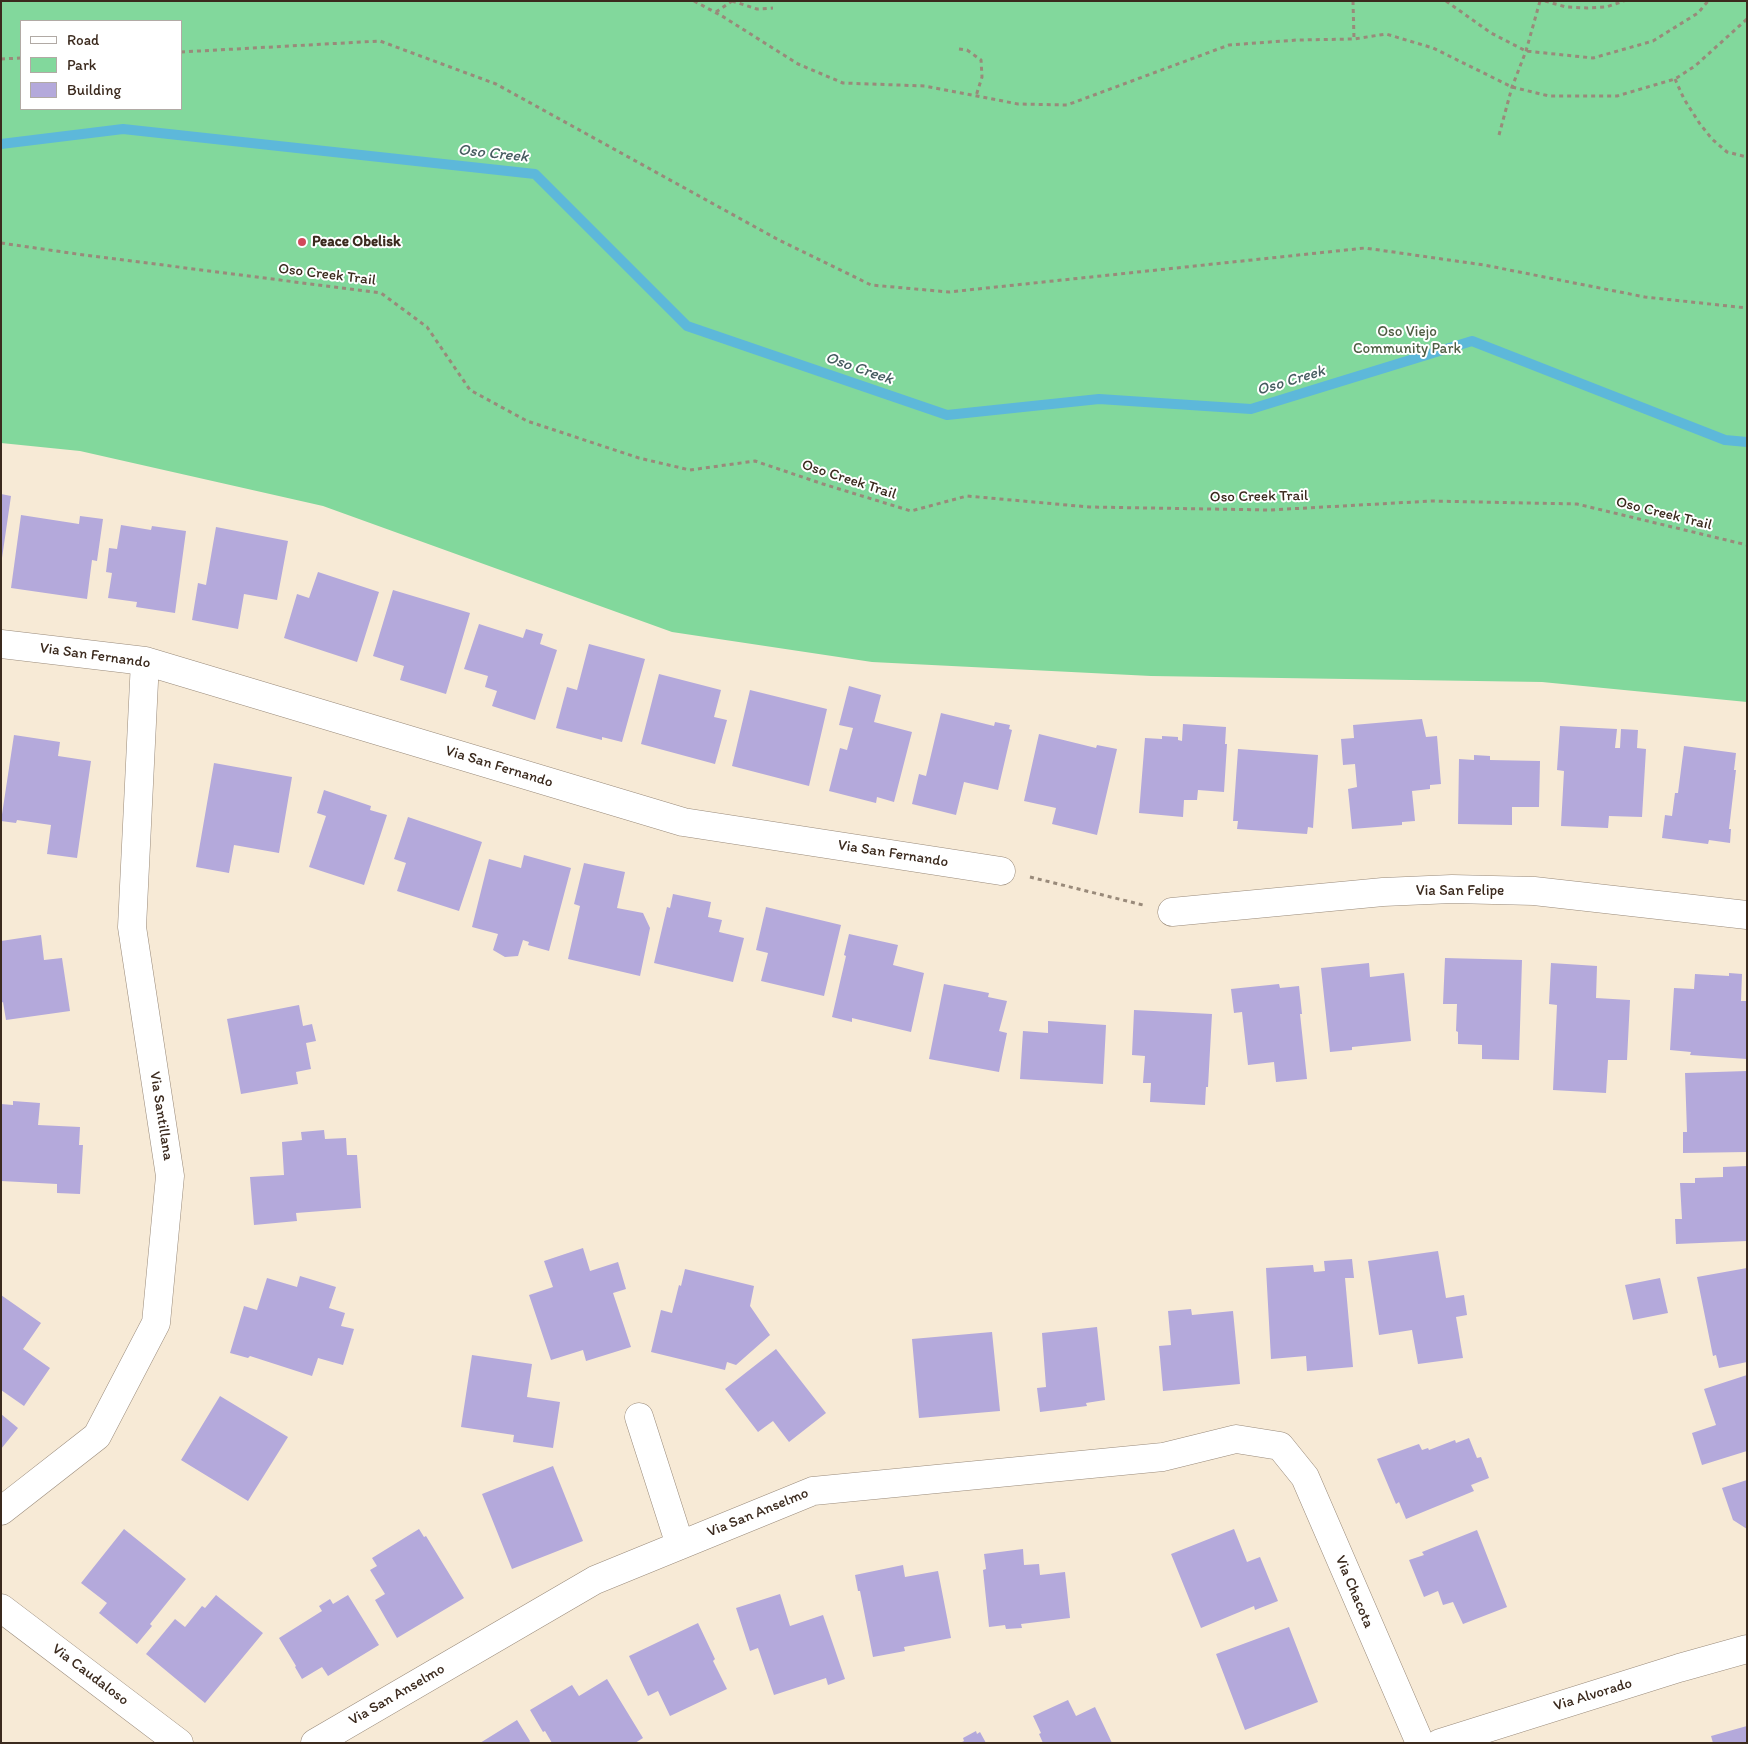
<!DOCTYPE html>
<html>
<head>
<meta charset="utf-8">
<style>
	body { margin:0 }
	#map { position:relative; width:1748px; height:1744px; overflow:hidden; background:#f7ead6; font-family:Itim,sans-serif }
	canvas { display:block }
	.frame { position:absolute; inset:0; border:2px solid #3b2a1e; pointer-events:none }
	.legend { position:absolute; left:20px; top:20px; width:162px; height:90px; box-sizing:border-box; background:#fff; border:1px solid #b1aaa5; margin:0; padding:6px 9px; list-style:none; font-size:15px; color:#3b2a1e }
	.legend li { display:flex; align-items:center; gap:10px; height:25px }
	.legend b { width:25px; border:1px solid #b1aaa5 }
</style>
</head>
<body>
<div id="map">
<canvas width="1748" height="1744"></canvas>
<div class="frame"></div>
<ul class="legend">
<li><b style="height:6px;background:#fff"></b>Road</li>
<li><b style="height:14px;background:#82d89c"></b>Park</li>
<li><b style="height:14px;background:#b4a9db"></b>Building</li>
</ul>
</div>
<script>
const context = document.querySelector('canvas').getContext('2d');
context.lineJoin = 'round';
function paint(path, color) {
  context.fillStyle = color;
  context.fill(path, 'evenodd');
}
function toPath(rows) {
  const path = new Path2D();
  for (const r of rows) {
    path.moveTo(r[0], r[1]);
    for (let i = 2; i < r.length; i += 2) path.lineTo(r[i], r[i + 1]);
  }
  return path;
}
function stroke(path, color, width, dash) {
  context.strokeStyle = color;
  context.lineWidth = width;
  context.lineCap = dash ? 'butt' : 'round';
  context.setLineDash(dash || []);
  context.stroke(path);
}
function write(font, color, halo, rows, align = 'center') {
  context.font = font + ' Itim,sans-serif';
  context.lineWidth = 4;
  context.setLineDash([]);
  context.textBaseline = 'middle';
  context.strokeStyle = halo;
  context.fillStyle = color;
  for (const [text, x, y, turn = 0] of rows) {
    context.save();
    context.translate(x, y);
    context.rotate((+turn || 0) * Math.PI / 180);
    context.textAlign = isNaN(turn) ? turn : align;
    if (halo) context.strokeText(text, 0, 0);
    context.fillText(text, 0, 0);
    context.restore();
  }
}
const green = toPath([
	[1,1,1747,1,1747,702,1542,682,1151,676,872,662,672,632,323,506,80,451,1,443],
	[21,21,181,21,181,109,21,109]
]);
const stream = toPath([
	[1,144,123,129,535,174,687,326,947,415,1099,399,1251,409,1472,341,1725,440,1747,442]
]);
const building = toPath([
	[1,494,11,496,2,558,1,558],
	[21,515,79,524,80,516,103,519,97,561,92,560,87,599,11,588],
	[121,525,151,530,152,526,186,531,175,613,136,607,137,602,108,598,112,573,106,572,109,548,117,549],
	[216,527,288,541,277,600,244,594,238,629,192,620,198,583,206,585],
	[318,572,379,592,357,662,284,638,297,594,309,598],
	[393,590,470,613,446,694,400,680,404,666,373,656],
	[479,624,523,638,526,629,543,634,540,644,557,650,535,720,492,706,497,691,485,687,488,676,464,669],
	[589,644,645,659,622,742,602,737,602,740,556,728,567,687,577,690],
	[659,674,721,690,714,717,727,720,715,764,641,744],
	[849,686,881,695,874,722,912,732,894,802,877,797,876,803,829,791,840,748,847,750,853,728,839,725],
	[750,690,827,709,809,786,732,766],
	[941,713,994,726,995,722,1010,725,1009,729,1012,730,998,790,964,782,956,815,912,804,919,774,926,776],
	[1422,719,1426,737,1437,736,1441,784,1430,785,1430,789,1412,791,1415,821,1402,822,1402,825,1352,829,1348,789,1357,787,1355,764,1343,765,1341,739,1354,738,1353,725],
	[1183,724,1226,727,1225,744,1227,744,1224,792,1198,790,1197,800,1184,800,1183,817,1139,813,1145,738,1162,739,1162,736,1178,737,1178,740,1182,741],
	[1560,726,1617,729,1615,748,1620,748,1621,729,1638,730,1637,748,1646,749,1642,817,1609,816,1608,828,1561,826,1564,771,1557,770],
	[1039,734,1096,748,1097,745,1117,749,1097,835,1052,824,1056,808,1024,801],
	[14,735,60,742,58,756,91,761,77,858,47,854,51,825,17,820,16,823,1,821],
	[1684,746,1736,753,1734,770,1736,770,1729,829,1731,829,1730,843,1709,840,1708,844,1662,838,1665,815,1672,816,1675,793,1678,793],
	[1238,749,1318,755,1313,828,1308,827,1307,834,1237,829,1238,821,1233,821],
	[1474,755,1490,756,1490,760,1540,761,1539,807,1512,807,1512,825,1458,824,1459,759,1474,760],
	[214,763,292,777,279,853,234,845,229,873,196,867],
	[324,790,371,806,370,810,387,815,364,885,309,867,326,816,317,813],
	[408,817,482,842,459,911,397,891,406,863,394,859],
	[524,855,571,868,549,951,528,945,529,942,523,940,518,956,505,957,493,950,498,934,472,927,489,859,521,868],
	[584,863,625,872,617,908,643,913,650,928,640,976,568,959,580,906,574,904],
	[673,894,711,902,708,917,722,920,719,932,744,938,733,982,654,963,667,907,670,908],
	[766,907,841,925,824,996,761,981,768,953,756,950],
	[849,934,898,945,893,965,924,973,911,1032,852,1018,852,1022,832,1017,846,956,844,955],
	[41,935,44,960,62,958,70,1011,6,1020,3,1002,1,1003,1,941],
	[1445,958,1522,960,1519,1060,1482,1059,1482,1045,1458,1044,1458,1032,1456,1031,1457,1004,1443,1004],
	[1369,963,1370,977,1404,973,1411,1041,1352,1047,1352,1050,1330,1052,1321,968],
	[1551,963,1597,966,1596,998,1630,1000,1627,1060,1608,1060,1606,1093,1553,1090,1557,1005,1549,1004],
	[1729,973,1742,974,1741,1001,1747,1001,1747,1059,1690,1055,1691,1052,1670,1050,1674,988,1694,989,1695,974,1729,976],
	[944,984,989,993,988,997,1007,1001,999,1031,1007,1033,999,1072,929,1059],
	[1279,984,1280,988,1299,986,1302,1014,1300,1014,1307,1079,1276,1082,1274,1062,1248,1065,1242,1012,1234,1013,1231,989],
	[299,1005,303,1026,312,1024,316,1041,306,1043,311,1069,296,1072,298,1084,241,1094,227,1019],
	[1134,1010,1212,1014,1208,1087,1206,1087,1205,1105,1150,1102,1151,1083,1143,1083,1145,1056,1132,1055],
	[1048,1021,1106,1025,1103,1084,1020,1079,1023,1031,1048,1033],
	[1747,1071,1747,1152,1683,1153,1683,1132,1687,1132,1685,1073],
	[13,1101,40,1103,38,1125,80,1127,79,1145,83,1145,80,1194,57,1193,57,1184,1,1181,1,1104,13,1105],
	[324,1130,325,1139,346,1138,347,1155,357,1155,361,1208,296,1213,297,1221,254,1225,250,1177,284,1175,282,1142,302,1140,301,1132],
	[1747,1166,1747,1241,1676,1244,1675,1219,1682,1219,1680,1183,1695,1183,1695,1178,1723,1177,1723,1167],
	[583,1248,590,1271,618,1262,626,1289,613,1293,631,1347,586,1361,583,1350,551,1360,529,1295,553,1287,544,1261],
	[1438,1251,1446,1298,1464,1295,1467,1315,1456,1317,1463,1358,1418,1364,1412,1330,1379,1335,1368,1261],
	[1352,1259,1354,1278,1345,1278,1353,1367,1307,1371,1306,1356,1271,1359,1266,1268,1313,1265,1314,1272,1325,1271,1324,1261],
	[1747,1268,1747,1362,1719,1368,1716,1355,1713,1356,1697,1277],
	[685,1269,754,1286,750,1306,770,1335,736,1365,727,1362,725,1370,651,1352,661,1310,672,1313,679,1285,681,1286],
	[300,1276,336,1287,329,1308,345,1313,341,1326,354,1329,343,1365,318,1358,312,1376,250,1356,248,1358,230,1353,244,1306,257,1310,267,1278,297,1287],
	[1660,1278,1668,1313,1633,1320,1625,1285],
	[1,1295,41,1323,23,1349,50,1368,24,1406,1,1390],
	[1191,1309,1192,1315,1233,1311,1240,1384,1163,1391,1159,1346,1171,1345,1168,1311],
	[1097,1327,1105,1400,1086,1403,1087,1406,1040,1412,1037,1388,1046,1387,1042,1333],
	[992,1332,1000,1411,919,1418,912,1339],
	[776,1349,826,1413,789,1442,773,1421,758,1432,725,1389],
	[472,1355,532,1364,527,1397,560,1402,553,1448,513,1442,514,1435,461,1427],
	[1747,1375,1747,1451,1702,1465,1692,1433,1716,1425,1704,1389],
	[220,1396,288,1437,248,1501,181,1460],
	[1,1414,18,1428,1,1449],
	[1469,1438,1477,1458,1481,1457,1489,1478,1471,1485,1474,1491,1406,1519,1399,1502,1396,1504,1377,1459,1419,1444,1422,1450,1428,1448,1429,1450,1455,1440,1456,1443],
	[553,1466,583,1541,512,1569,482,1494],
	[1747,1480,1747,1529,1733,1520,1722,1488],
	[124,1529,186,1579,150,1624,152,1626,137,1644,99,1613,107,1603,81,1583],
	[419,1529,424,1537,426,1536,464,1598,397,1638,375,1600,385,1594,370,1570,377,1566,372,1558],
	[1234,1529,1247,1562,1260,1557,1278,1601,1255,1610,1254,1606,1201,1628,1171,1554],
	[1477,1530,1507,1607,1463,1624,1453,1602,1443,1605,1438,1591,1424,1597,1409,1560,1424,1555,1422,1552],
	[1023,1549,1024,1565,1039,1564,1040,1575,1065,1572,1070,1618,1021,1624,1022,1628,1006,1629,1005,1625,989,1627,983,1570,986,1569,984,1554],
	[903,1565,905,1577,938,1571,951,1638,904,1647,905,1651,873,1657,860,1591,858,1591,855,1575],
	[780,1594,790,1626,823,1615,845,1679,828,1685,826,1678,774,1695,758,1648,750,1651,736,1608],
	[216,1595,263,1633,205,1703,146,1654,175,1619,185,1627,202,1606,205,1608],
	[348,1595,379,1645,328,1676,322,1667,302,1679,295,1667,296,1666,279,1638,322,1611,319,1606,330,1599,333,1604],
	[698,1623,715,1659,713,1661,727,1689,670,1716,658,1691,648,1696,629,1656],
	[1289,1627,1318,1702,1245,1730,1216,1654],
	[607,1679,643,1738,635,1743,552,1743,545,1731,543,1732,530,1710,572,1685,579,1696],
	[1068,1700,1076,1716,1095,1707,1112,1743,1043,1743,1039,1734,1041,1733,1033,1716],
	[517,1720,530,1741,529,1743,480,1743],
	[1747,1726,1747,1743,1713,1743,1711,1736],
	[976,1731,977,1734,980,1732,986,1743,960,1743,964,1741,963,1738]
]);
const path = toPath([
	[694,1,722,16,798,64,843,83,925,86,1018,104,1067,105,1229,45,1297,40,1354,39,1386,34,1433,48,1512,87,1549,96,1617,96,1675,79,1695,66,1747,19],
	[732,1,757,9,773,8],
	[1353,1,1354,39],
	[1446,1,1491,33,1526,51,1593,58,1653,41,1698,13,1708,1],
	[1545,1,1566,7,1587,8,1606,7,1624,1],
	[716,12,732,1],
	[959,49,967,50,981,60,982,77,976,96],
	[181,52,380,41,496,84,777,239,871,285,949,292,1365,248,1484,265,1645,297,1747,308],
	[1,59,21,58],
	[1675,79,1684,99,1700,124,1712,139,1727,152,1747,157],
	[1499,135,1512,87,1526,51,1540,1],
	[1,243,77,254,381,293,427,327,470,390,527,421,639,458,690,470,755,461,823,484,911,511,967,496,1089,507,1270,510,1432,501,1577,504,1747,545],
	[1030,877,1143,905]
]);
const minor = toPath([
	[1,644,145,661,683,822,1001,871],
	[1172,912,1383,892,1452,889,1534,891,1747,915],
	[639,1417,680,1545],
	[1,1511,97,1436,156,1323,170,1176,132,927,145,661],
	[1,1608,179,1743],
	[315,1743,595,1580,813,1491,1163,1457,1236,1439,1280,1446,1305,1477,1420,1743],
	[1440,1743,1679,1668,1747,1649]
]);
const markers = [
	[302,242,5,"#d1495b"]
];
const poiNames = [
	["Peace Obelisk",312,242]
];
const streetNames = [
	["Oso Creek Trail",327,275,7],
	["Oso Creek Trail",849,480,18],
	["Oso Creek Trail",1259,497,-1],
	["Oso Creek Trail",1664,514,14],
	["Via San Fernando",95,656,8],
	["Via San Fernando",499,767,17],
	["Via San Fernando",893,854,9],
	["Via San Felipe",1460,891],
	["Via Santillana",161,1116,81],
	["Via San Anselmo",758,1513,-22],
	["Via Chacota",1354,1592,67],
	["Via Caudaloso",90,1675,37],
	["Via San Anselmo",397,1695,-30],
	["Via Alvorado",1593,1695,-17]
];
const parkNames = [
	["Oso Viejo",1407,332],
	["Community Park",1407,349]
];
const waterNames = [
	["Oso Creek",493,154,6],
	["Oso Creek",859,369,19],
	["Oso Creek",1291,381,-17]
];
paint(green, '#82d89c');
stroke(stream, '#5db8da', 10);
paint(building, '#b4a9db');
stroke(minor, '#998a7a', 29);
stroke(path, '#998a7a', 3, [4, 4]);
stroke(minor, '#fff', 28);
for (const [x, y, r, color] of markers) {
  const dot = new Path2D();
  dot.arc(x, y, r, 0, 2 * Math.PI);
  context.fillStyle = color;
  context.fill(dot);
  stroke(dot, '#fff', 2);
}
write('bold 15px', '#3b2a1e', '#fff', poiNames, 'left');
write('15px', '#3b2a1e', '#fff', streetNames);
write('15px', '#505e44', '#fff', parkNames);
write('italic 16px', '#475c60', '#fff', waterNames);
</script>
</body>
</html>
